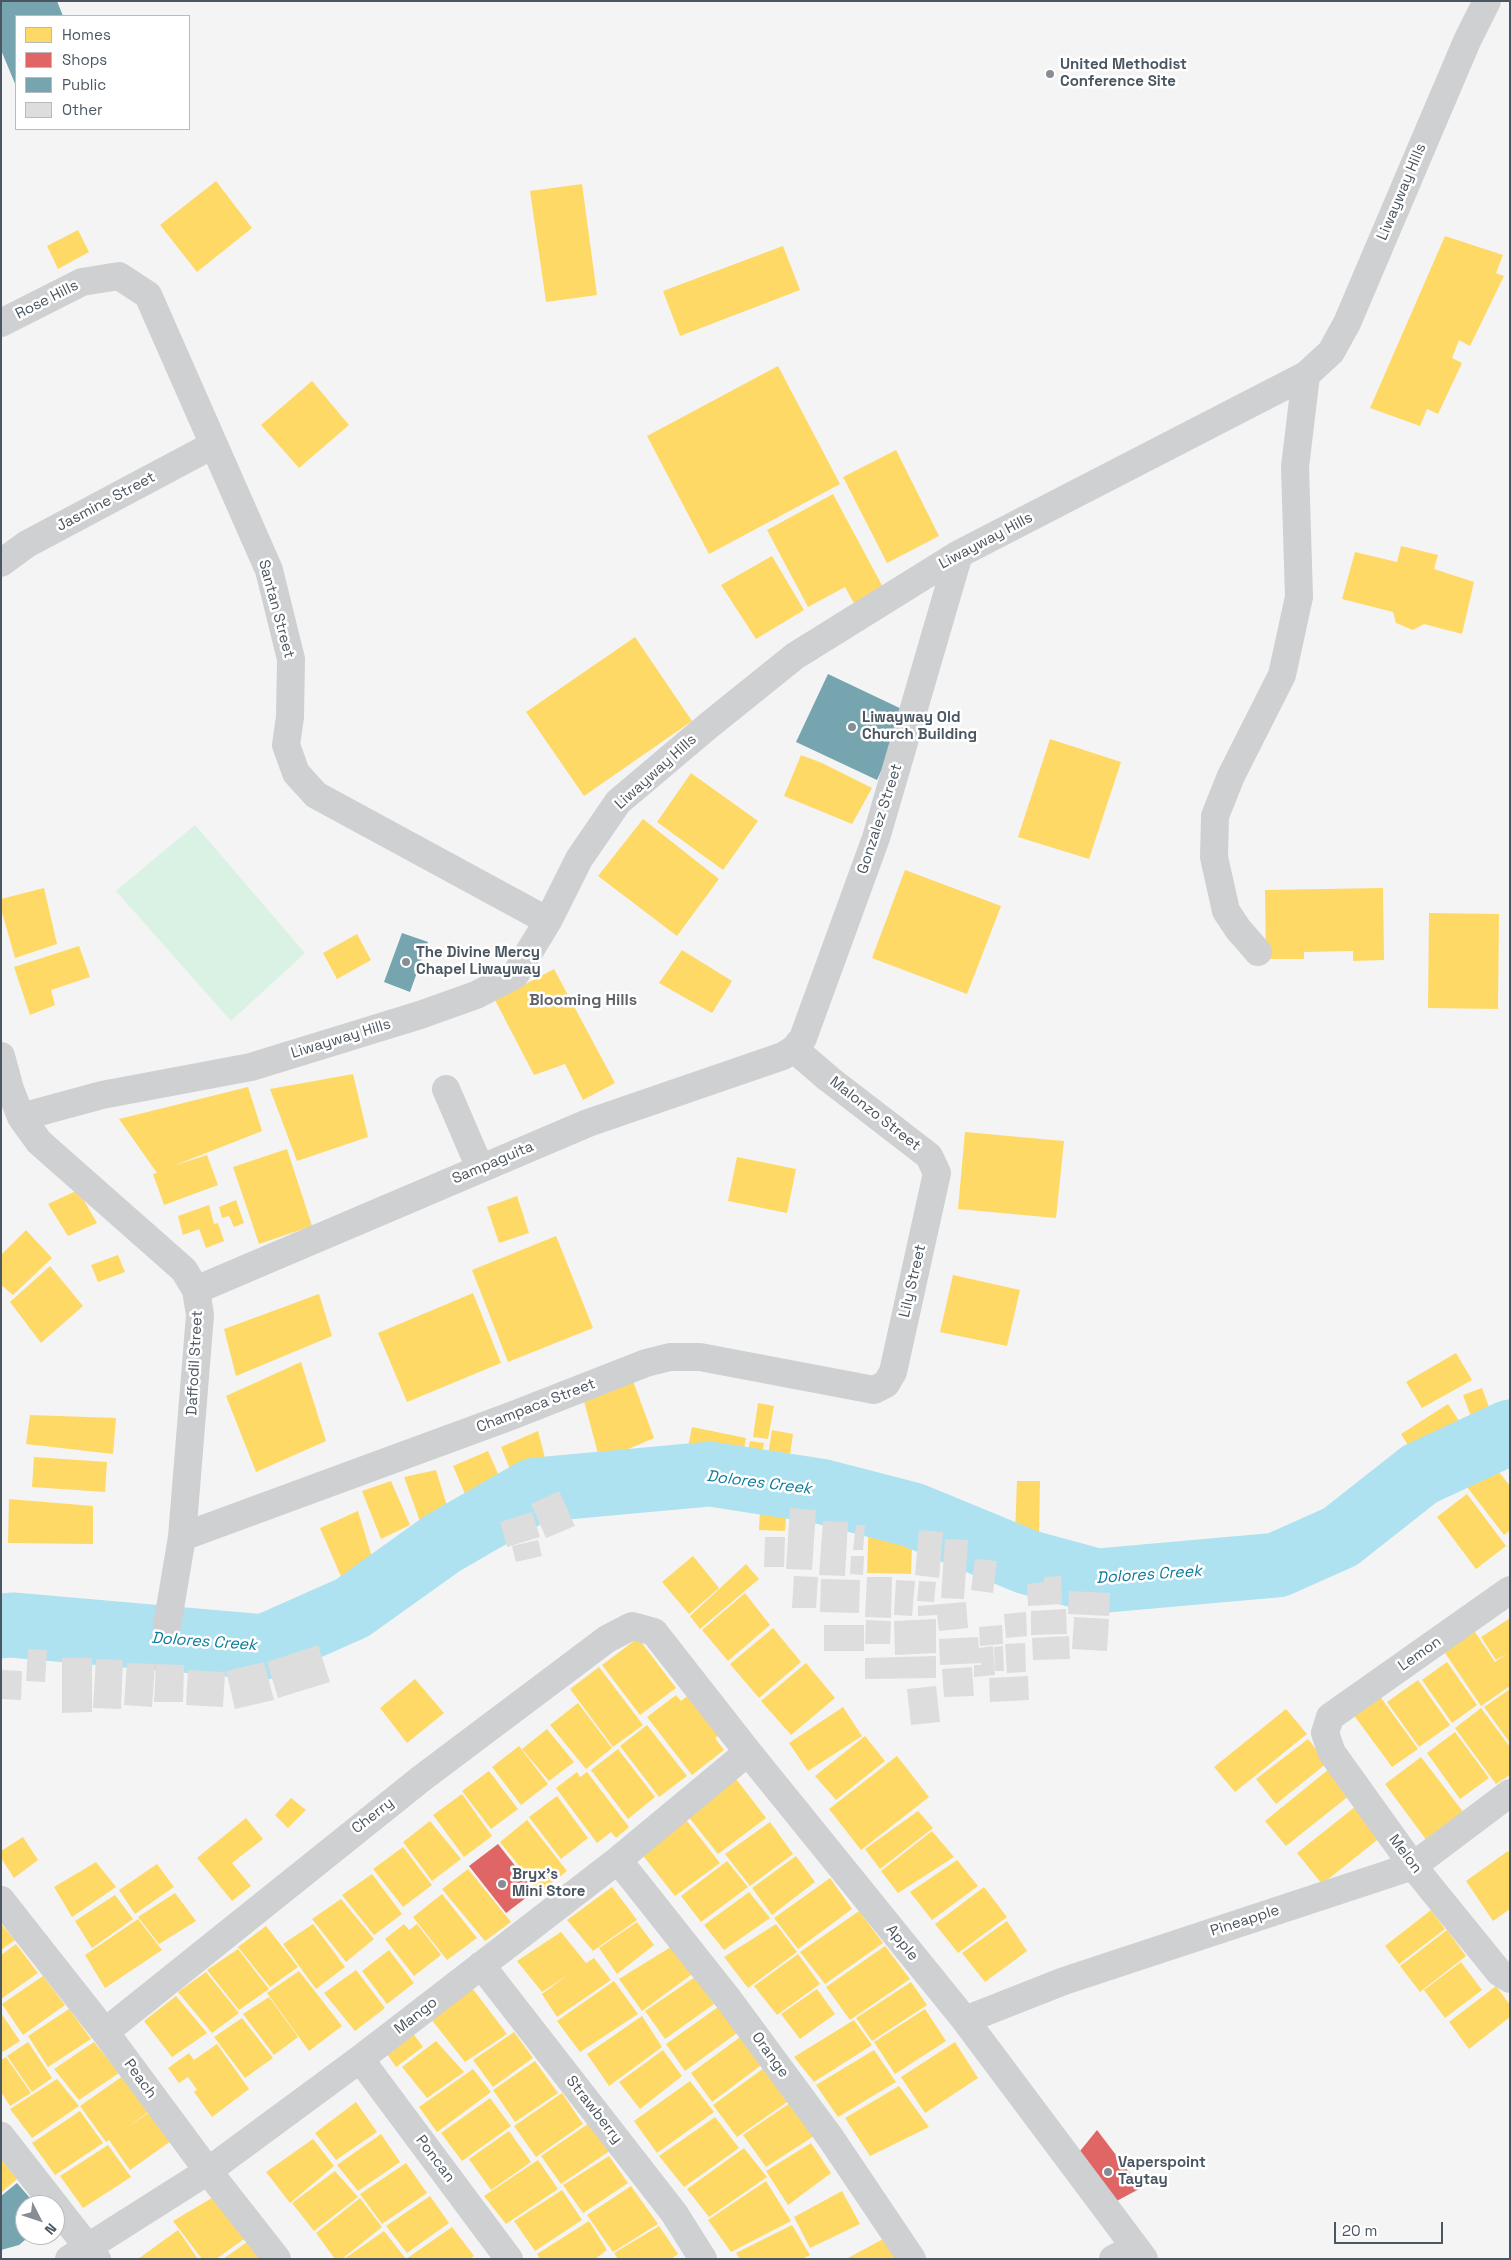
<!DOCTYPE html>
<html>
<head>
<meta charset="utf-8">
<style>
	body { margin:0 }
	#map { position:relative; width:1511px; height:2260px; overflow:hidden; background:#f4f4f4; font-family:"Space Grotesk",sans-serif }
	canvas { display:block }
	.frame { position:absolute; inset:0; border:2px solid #4a5661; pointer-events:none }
	.legend { position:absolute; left:15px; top:15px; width:175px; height:115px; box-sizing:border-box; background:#fff; border:1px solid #b7bbc0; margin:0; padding:6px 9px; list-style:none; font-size:15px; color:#4a5661 }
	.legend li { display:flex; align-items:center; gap:10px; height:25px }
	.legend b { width:25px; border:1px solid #b7bbc0 }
	.north { position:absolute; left:15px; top:2195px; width:50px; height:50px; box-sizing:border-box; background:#fff; border:1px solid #b7bbc0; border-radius:50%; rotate:131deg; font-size:14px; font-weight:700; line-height:20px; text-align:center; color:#4a5661 }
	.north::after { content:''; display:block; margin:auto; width:18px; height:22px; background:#868d94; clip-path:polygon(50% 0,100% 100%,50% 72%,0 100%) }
	.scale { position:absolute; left:1334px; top:2222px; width:109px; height:22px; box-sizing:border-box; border:2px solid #4a5661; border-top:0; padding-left:6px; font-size:15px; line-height:18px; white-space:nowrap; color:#4a5661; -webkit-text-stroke:4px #fff; paint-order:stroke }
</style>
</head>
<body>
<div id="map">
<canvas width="1511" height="2260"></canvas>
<div class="frame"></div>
<ul class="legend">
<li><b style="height:14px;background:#ffd966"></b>Homes</li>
<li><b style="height:14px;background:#e06666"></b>Shops</li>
<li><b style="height:14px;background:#76a5af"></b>Public</li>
<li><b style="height:14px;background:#ddddde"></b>Other</li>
</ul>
<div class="north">N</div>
<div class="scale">20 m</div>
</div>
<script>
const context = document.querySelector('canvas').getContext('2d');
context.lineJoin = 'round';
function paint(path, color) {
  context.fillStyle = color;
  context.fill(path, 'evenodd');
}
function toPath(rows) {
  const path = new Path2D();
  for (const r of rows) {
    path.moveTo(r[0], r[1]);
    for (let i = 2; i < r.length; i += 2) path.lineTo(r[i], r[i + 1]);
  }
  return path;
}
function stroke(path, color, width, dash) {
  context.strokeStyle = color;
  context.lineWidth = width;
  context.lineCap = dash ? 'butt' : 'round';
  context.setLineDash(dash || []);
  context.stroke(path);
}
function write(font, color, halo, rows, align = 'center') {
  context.font = font + ' "Space Grotesk",sans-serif';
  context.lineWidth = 5;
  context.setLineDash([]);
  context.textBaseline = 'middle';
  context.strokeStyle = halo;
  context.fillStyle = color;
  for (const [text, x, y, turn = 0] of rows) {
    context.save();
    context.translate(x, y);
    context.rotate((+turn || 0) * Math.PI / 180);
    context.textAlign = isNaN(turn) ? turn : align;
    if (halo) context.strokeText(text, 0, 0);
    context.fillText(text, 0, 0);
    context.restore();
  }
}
const green = toPath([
	[195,825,305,953,231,1021,116,891]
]);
const homes = toPath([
	[216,181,252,228,197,272,160,225],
	[582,184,597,295,546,302,530,191],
	[78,230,89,252,58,269,47,246],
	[1445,236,1503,255,1496,273,1504,276,1470,346,1459,340,1452,358,1462,363,1438,414,1427,409,1420,426,1370,408],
	[783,246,800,290,680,336,663,291],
	[778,366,840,484,709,554,647,436],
	[312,381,349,425,299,468,261,425],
	[896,450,939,536,887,563,843,477],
	[833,494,885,591,856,607,845,587,808,607,767,530],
	[1401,546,1438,555,1434,569,1474,582,1462,634,1424,624,1413,630,1396,623,1393,612,1342,599,1355,552,1397,562],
	[772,556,804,610,756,639,721,585],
	[635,637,692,721,584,796,526,712],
	[1050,739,1121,762,1089,859,1018,837],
	[801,755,822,763,872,788,852,824,784,796],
	[691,773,758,821,723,870,657,822],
	[643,819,719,879,677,936,598,876],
	[905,870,1001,906,967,994,872,958],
	[44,888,57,944,15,958,1,909,1,899],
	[1383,888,1384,960,1353,961,1353,951,1304,952,1304,959,1266,959,1265,890],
	[1429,913,1499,914,1498,1009,1428,1008],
	[357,934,371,960,337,979,323,953],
	[79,946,90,977,51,990,55,1005,30,1015,14,967],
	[682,950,732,981,712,1013,659,983],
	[554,969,615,1083,583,1100,565,1064,534,1075,495,1000],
	[353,1074,368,1137,297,1161,270,1089],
	[248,1087,262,1131,173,1166,207,1155,218,1185,164,1205,153,1174,157,1173,119,1119],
	[965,1132,1064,1141,1056,1218,958,1209],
	[287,1149,312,1226,259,1244,233,1167],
	[737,1157,796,1169,787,1213,728,1201],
	[78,1190,97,1223,68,1236,48,1204],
	[517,1196,529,1233,499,1243,487,1207],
	[236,1200,244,1223,234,1227,229,1216,222,1218,219,1207],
	[209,1205,214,1224,218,1223,224,1241,206,1248,199,1229,183,1235,178,1216],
	[26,1230,52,1258,13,1295,1,1285,1,1255],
	[556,1236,593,1328,508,1362,472,1270],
	[118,1255,125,1272,98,1282,91,1265],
	[50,1266,83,1306,41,1343,10,1302],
	[953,1275,1020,1290,1007,1346,940,1332],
	[473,1293,501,1363,407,1402,378,1333],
	[319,1294,332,1336,236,1376,224,1329],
	[1456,1353,1472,1380,1422,1408,1406,1382],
	[301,1362,326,1441,256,1472,226,1396],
	[633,1381,654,1438,600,1461,584,1401],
	[1482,1388,1496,1426,1477,1433,1463,1395],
	[758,1403,774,1406,768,1439,753,1437],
	[1448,1404,1467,1433,1420,1464,1401,1434],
	[30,1415,116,1418,113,1454,26,1444],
	[692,1427,746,1438,742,1463,687,1452],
	[772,1430,793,1434,788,1469,766,1467],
	[538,1431,550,1477,519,1491,501,1447],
	[750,1441,764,1443,761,1463,746,1462],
	[488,1451,508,1496,474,1515,453,1466],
	[1484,1453,1510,1486,1510,1530,1504,1535,1457,1474],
	[34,1457,107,1462,105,1492,32,1487],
	[436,1470,451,1519,421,1524,404,1477],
	[391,1481,410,1525,381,1539,362,1491],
	[1017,1481,1040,1481,1039,1535,1015,1535],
	[761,1490,788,1491,785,1531,759,1530],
	[1467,1494,1506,1546,1476,1569,1437,1517],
	[9,1499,93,1506,93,1544,8,1543],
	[358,1511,374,1564,342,1579,320,1528],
	[869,1517,913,1519,911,1574,867,1573],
	[1066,1551,1101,1553,1100,1566,1066,1564],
	[693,1556,719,1588,689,1614,662,1582],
	[746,1564,759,1579,700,1629,690,1616],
	[745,1593,770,1625,728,1661,702,1630],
	[1510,1618,1510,1686,1481,1706,1443,1650,1473,1629,1495,1662,1508,1653,1496,1660,1481,1637],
	[773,1628,801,1662,759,1698,730,1664],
	[638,1638,676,1688,640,1715,602,1665],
	[1447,1662,1477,1705,1452,1723,1422,1680],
	[806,1663,835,1698,791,1735,761,1701],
	[599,1667,643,1725,613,1747,570,1689],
	[415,1679,444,1713,407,1743,380,1708],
	[1418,1680,1450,1725,1419,1747,1387,1702],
	[1510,1689,1510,1743,1484,1707],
	[690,1694,721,1734,715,1738,724,1750,692,1775,647,1717,676,1695,681,1701],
	[1379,1695,1418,1749,1392,1767,1353,1714],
	[578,1703,612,1748,586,1769,550,1725],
	[843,1707,862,1736,808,1771,789,1743],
	[1481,1708,1510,1747,1510,1775,1496,1784,1455,1728],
	[1286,1709,1307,1734,1235,1792,1214,1767],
	[647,1725,687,1776,659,1797,620,1746],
	[547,1729,574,1762,549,1781,522,1749],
	[1455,1732,1489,1778,1460,1799,1427,1753],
	[865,1736,885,1761,836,1800,815,1776],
	[1308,1739,1327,1763,1276,1804,1256,1779],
	[519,1746,548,1784,521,1805,492,1767],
	[618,1749,655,1797,628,1819,591,1770],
	[897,1756,929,1797,861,1850,829,1809],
	[1421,1757,1464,1813,1427,1841,1385,1784],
	[1329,1769,1350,1795,1286,1846,1265,1821],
	[489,1771,518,1809,491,1829,462,1791],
	[577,1772,580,1777,587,1772,629,1827,616,1838,611,1832,597,1843,556,1788],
	[733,1775,766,1818,718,1854,684,1811],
	[462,1794,492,1836,464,1857,433,1815],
	[557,1796,588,1838,561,1859,529,1817],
	[291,1798,306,1810,288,1828,275,1815],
	[1356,1806,1381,1837,1322,1884,1297,1853],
	[918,1811,933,1828,880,1869,865,1849],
	[683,1816,720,1863,675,1896,637,1848],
	[246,1818,263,1839,232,1863,251,1886,232,1901,197,1858],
	[527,1820,567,1871,540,1892,500,1842],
	[430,1821,461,1859,432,1881,403,1842],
	[770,1822,793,1854,750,1886,725,1854],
	[932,1831,954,1857,898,1893,881,1871],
	[23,1837,38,1860,14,1878,1,1858,1,1851],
	[403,1847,432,1885,403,1907,373,1869],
	[1508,1851,1510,1854,1510,1909,1493,1921,1466,1881],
	[796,1856,815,1882,772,1915,752,1888],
	[957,1860,978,1886,932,1920,910,1892],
	[727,1861,748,1887,701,1922,681,1896],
	[96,1862,116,1887,72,1917,54,1887],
	[157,1864,174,1887,135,1914,119,1890],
	[468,1869,511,1922,485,1941,442,1889],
	[372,1874,402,1914,374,1935,342,1895],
	[830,1878,852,1909,798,1949,774,1918],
	[612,1887,637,1920,593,1951,567,1920],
	[984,1887,1007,1917,958,1953,935,1924],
	[749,1892,770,1918,724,1950,704,1925],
	[175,1893,196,1921,159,1944,138,1917],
	[442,1894,477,1938,447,1960,413,1917],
	[115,1895,133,1919,92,1948,75,1921],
	[341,1899,374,1939,346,1962,312,1919],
	[1431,1910,1445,1929,1399,1964,1385,1946],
	[859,1911,883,1943,825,1984,800,1952],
	[138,1919,162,1950,105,1988,85,1955],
	[1007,1921,1027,1951,985,1982,962,1953],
	[637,1922,654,1945,617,1974,599,1948],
	[1,1924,15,1940,1,1950],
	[313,1924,345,1967,316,1989,283,1944],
	[404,1924,409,1930,417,1924,441,1955,414,1976,385,1939],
	[776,1924,797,1952,748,1988,724,1957],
	[266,1926,298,1967,270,1987,238,1947],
	[1447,1930,1466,1956,1420,1992,1400,1966],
	[561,1932,586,1963,594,1958,611,1980,557,2017,542,1994,569,1974,542,1992,517,1961],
	[16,1944,38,1973,1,1999,1,1955],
	[674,1945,695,1972,642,2011,619,1979],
	[885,1946,910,1979,850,2020,826,1987],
	[238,1949,269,1989,239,2010,207,1970],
	[389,1950,414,1983,387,2004,362,1971],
	[798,1954,820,1984,777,2015,754,1986],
	[1461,1962,1482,1990,1445,2018,1424,1990],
	[356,1970,385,2008,355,2031,324,1993],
	[299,1971,342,2026,309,2051,267,1993],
	[206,1972,239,2013,212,2033,178,1992],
	[43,1976,65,2005,23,2035,2,2004],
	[695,1977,714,2004,665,2039,645,2011],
	[614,1981,638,2014,580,2052,557,2021],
	[911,1982,927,2005,872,2041,856,2018],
	[469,1984,507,2034,465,2062,427,2014],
	[1496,1986,1510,2005,1510,2017,1469,2049,1449,2022],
	[817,1989,835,2014,800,2039,781,2014],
	[176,1996,207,2033,172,2057,144,2021],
	[269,1997,298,2037,274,2055,243,2014],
	[718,2007,737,2033,685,2071,666,2044],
	[69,2009,91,2039,48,2067,28,2036],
	[925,2009,946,2041,895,2074,874,2042],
	[1,2013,20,2041,1,2053],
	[642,2016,662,2047,609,2086,587,2054],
	[242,2018,273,2058,245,2078,214,2037],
	[854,2020,872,2045,814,2082,794,2057],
	[412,2032,423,2047,396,2067,385,2051],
	[514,2032,533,2058,493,2087,473,2060],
	[743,2035,764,2063,712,2102,691,2073],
	[436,2041,464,2072,427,2098,402,2067],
	[28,2042,52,2078,32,2092,7,2056],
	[94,2042,119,2073,79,2100,54,2069],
	[955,2042,978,2078,925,2113,901,2077],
	[217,2044,249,2089,212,2117,194,2092,197,2090,188,2077,179,2083,168,2068,189,2053,194,2060],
	[663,2050,682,2076,640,2109,619,2082],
	[874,2050,896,2082,838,2117,816,2085],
	[6,2057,31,2093,10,2106,1,2092,1,2060],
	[535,2061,558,2093,515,2122,493,2090],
	[768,2065,793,2098,737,2137,713,2105],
	[473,2069,491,2092,437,2132,419,2107],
	[130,2071,157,2106,127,2127,150,2112,171,2141,130,2170,109,2140,106,2142,80,2106],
	[57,2079,79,2106,32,2138,10,2109],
	[690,2081,714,2112,657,2153,634,2121],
	[899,2086,929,2127,870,2156,845,2118],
	[562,2093,583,2124,536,2157,514,2126],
	[490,2098,511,2126,462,2161,441,2133],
	[356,2102,377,2132,336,2160,315,2133],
	[790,2103,814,2136,766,2167,743,2135],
	[80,2111,103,2143,55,2175,32,2143],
	[598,2117,617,2146,561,2184,541,2156],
	[715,2117,739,2148,684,2187,659,2156],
	[509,2131,531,2162,491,2190,469,2159],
	[381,2134,400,2162,358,2191,337,2165],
	[313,2139,334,2166,290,2203,266,2172],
	[811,2143,831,2173,788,2205,766,2171],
	[108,2145,131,2177,83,2208,60,2176],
	[744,2148,767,2177,709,2217,687,2189],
	[609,2156,628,2183,583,2213,563,2185],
	[1,2158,17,2179,1,2193],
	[538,2160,558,2189,506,2224,484,2196],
	[406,2163,427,2193,382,2224,360,2194],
	[335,2171,358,2197,314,2231,292,2203],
	[766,2181,791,2221,731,2252,708,2220],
	[631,2186,658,2224,613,2252,587,2215],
	[562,2190,582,2220,535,2251,514,2221],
	[842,2191,860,2224,810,2248,794,2217],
	[217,2195,247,2237,216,2259,202,2259,173,2221],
	[430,2196,449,2223,407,2253,386,2226],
	[360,2198,382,2227,342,2259,335,2259,316,2233],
	[589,2221,607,2250,595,2259,540,2259,537,2254],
	[792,2225,810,2255,802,2259,740,2259,736,2253],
	[659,2226,678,2254,671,2259,618,2259,614,2253],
	[452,2227,474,2256,470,2259,406,2259],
	[178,2230,198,2259,138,2259],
	[384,2231,406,2259,344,2259],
	[885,2238,896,2259,846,2259],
	[250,2240,264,2259,223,2259]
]);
const shops = toPath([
	[498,1844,535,1891,506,1913,469,1866],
	[1097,2130,1141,2188,1111,2204,1076,2156]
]);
const public = toPath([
	[1,1,57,1,63,16,16,16,16,86,1,50],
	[828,674,908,712,877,780,796,742],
	[402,933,428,942,410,992,384,982],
	[17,2183,36,2205,25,2205,25,2235,31,2235,19,2245,1,2250,1,2196]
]);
const river = toPath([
	[1,1626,12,1625,264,1647,352,1608,443,1543,535,1490,710,1474,820,1491,913,1515,1027,1562,1097,1581,1277,1565,1340,1537,1420,1474,1510,1432]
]);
const building = toPath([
	[559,1491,575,1526,546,1538,531,1504],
	[790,1508,816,1510,812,1570,786,1569],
	[532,1512,540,1537,507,1547,500,1522],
	[823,1521,848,1522,845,1576,819,1575],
	[856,1525,865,1525,863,1550,853,1550],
	[919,1530,943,1532,939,1578,915,1575],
	[765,1537,785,1537,784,1567,764,1567],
	[945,1539,968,1540,964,1599,941,1598],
	[538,1540,542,1556,516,1562,512,1546],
	[851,1556,864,1556,863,1575,850,1574],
	[975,1559,997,1561,993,1593,971,1590],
	[794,1576,818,1577,816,1608,792,1608],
	[1061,1576,1062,1604,1028,1606,1027,1584,1044,1582,1044,1577],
	[867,1577,892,1577,891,1618,865,1617],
	[821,1579,860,1580,859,1613,820,1612],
	[896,1580,915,1581,912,1616,894,1615],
	[919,1581,936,1582,934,1602,917,1601],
	[1069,1591,1110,1593,1109,1616,1068,1614],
	[966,1602,968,1628,939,1631,937,1615,918,1616,918,1606],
	[1066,1609,1067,1634,1031,1635,1031,1611],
	[1026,1612,1027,1636,1006,1638,1004,1614],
	[1074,1617,1109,1619,1107,1651,1072,1649],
	[936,1619,936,1653,895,1655,894,1621],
	[866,1620,891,1621,890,1644,865,1644],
	[824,1625,864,1625,864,1651,824,1651],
	[1002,1625,1003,1644,980,1646,979,1627],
	[1069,1636,1070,1659,1033,1660,1032,1638],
	[978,1637,979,1648,993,1646,995,1675,974,1677,974,1665,981,1665,981,1663,940,1665,939,1639],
	[1025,1643,1026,1672,1007,1673,1005,1644],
	[318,1645,330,1682,278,1698,267,1662],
	[1003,1646,1004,1671,995,1671,994,1647],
	[28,1649,47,1650,45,1682,26,1681],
	[936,1656,936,1678,865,1679,865,1658],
	[62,1658,92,1658,92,1712,62,1713],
	[96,1659,123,1660,121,1709,93,1708],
	[264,1662,274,1700,235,1709,226,1671],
	[127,1663,155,1664,152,1707,124,1705],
	[156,1664,184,1665,183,1702,154,1702],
	[972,1667,974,1696,944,1697,942,1669],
	[1,1670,22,1671,21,1700,1,1699],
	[188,1670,225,1672,223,1707,186,1705],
	[1028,1676,1029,1700,990,1702,989,1678],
	[936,1686,940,1722,911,1725,907,1689]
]);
const street = toPath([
	[1,323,82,282,119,276,148,295,269,570,291,659,290,717,286,745,296,773,316,795,548,921],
	[1,563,27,544,213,445],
	[1258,952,1238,929,1226,911,1214,857,1215,816,1231,776,1282,675,1299,597,1295,467,1306,375],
	[1,1056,10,1089,21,1117,39,1142,184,1270,196,1290,200,1315,182,1537,167,1626],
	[446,1089,480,1168],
	[21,1117,102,1095,251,1067,420,1015,476,995,515,975,548,921,579,859,618,802,708,726,795,656,959,554,1306,375,1331,352,1347,323,1467,41,1487,1],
	[196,1290,588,1123,783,1056,794,1049,803,1038,876,838,959,554],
	[182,1537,511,1416,646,1363,670,1357,700,1357,874,1390,886,1384,893,1372,937,1173,929,1156,829,1079,794,1049],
	[1510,1590,1330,1717,1325,1733,1332,1753,1413,1866,1499,1972,1510,1979],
	[618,1860,729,2000,830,2137,912,2259],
	[1,1900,105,2032,208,2171,277,2259],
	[481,1965,674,2213,703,2259],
	[965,2020,1064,1981,1413,1866,1510,1793],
	[105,2032,422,1778,607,1639,632,1626,654,1632,748,1752,965,2020,1144,2259],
	[360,2059,509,2259],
	[1,2136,97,2259],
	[69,2259,208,2171,360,2059,618,1860,748,1752],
	[1113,2259,1134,2248]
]);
const markers = [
	[1050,74,5,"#868d94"],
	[852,727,5,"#868d94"],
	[406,962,5,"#868d94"],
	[502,1884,5,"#868d94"],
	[1108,2172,5,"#868d94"]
];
const poiNames = [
	["United Methodist",1060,65],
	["Conference Site",1060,82],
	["Liwayway Old",862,718],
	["Church Building",862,735],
	["The Divine Mercy",416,953],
	["Chapel Liwayway",416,970],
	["Bryx's",512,1875],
	["Mini Store",512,1892],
	["Vaperspoint",1118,2163],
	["Taytay",1118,2180]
];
const streetNames = [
	["Liwayway Hills",1402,192,-67],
	["Rose Hills",47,300,-27],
	["Jasmine Street",106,502,-28],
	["Liwayway Hills",986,541,-28],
	["Santan Street",276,609,75],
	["Liwayway Hills",656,772,-42],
	["Gonzalez Street",880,819,-72],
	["Liwayway Hills",341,1039,-17],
	["Malonzo Street",875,1114,38],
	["Sampaguita",493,1163,-23],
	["Lily Street",913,1281,-77],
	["Daffodil Street",195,1363,-87],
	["Champaca Street",536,1406,-21],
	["Lemon",1420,1654,-35],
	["Cherry",373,1816,-38],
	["Melon",1405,1854,53],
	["Pineapple",1245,1921,-18],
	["Apple",902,1943,51],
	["Mango",416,2016,-38],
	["Orange",770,2055,54],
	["Peach",140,2079,54],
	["Strawberry",594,2110,52],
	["Poncan",435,2159,53]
];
const neighbourhoodNames = [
	["Blooming Hills",583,1001]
];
const waterNames = [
	["Dolores Creek",759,1483,7],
	["Dolores Creek",1149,1575,-4],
	["Dolores Creek",204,1642,4]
];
paint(green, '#d9f2e3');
paint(homes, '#ffd966');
paint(shops, '#e06666');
paint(public, '#76a5af');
stroke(river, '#aee2f0', 65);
paint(building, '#ddddde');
stroke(street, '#ced0d2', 28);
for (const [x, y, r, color] of markers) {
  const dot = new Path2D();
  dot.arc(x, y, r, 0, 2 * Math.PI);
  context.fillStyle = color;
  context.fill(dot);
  stroke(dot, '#fff', 2);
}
write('bold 15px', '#4a5661', '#fff', poiNames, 'left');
write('15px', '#4a5661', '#fff', streetNames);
write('bold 16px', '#5f6368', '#fff', neighbourhoodNames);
write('italic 16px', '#0c7c9b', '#fff', waterNames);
</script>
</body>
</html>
